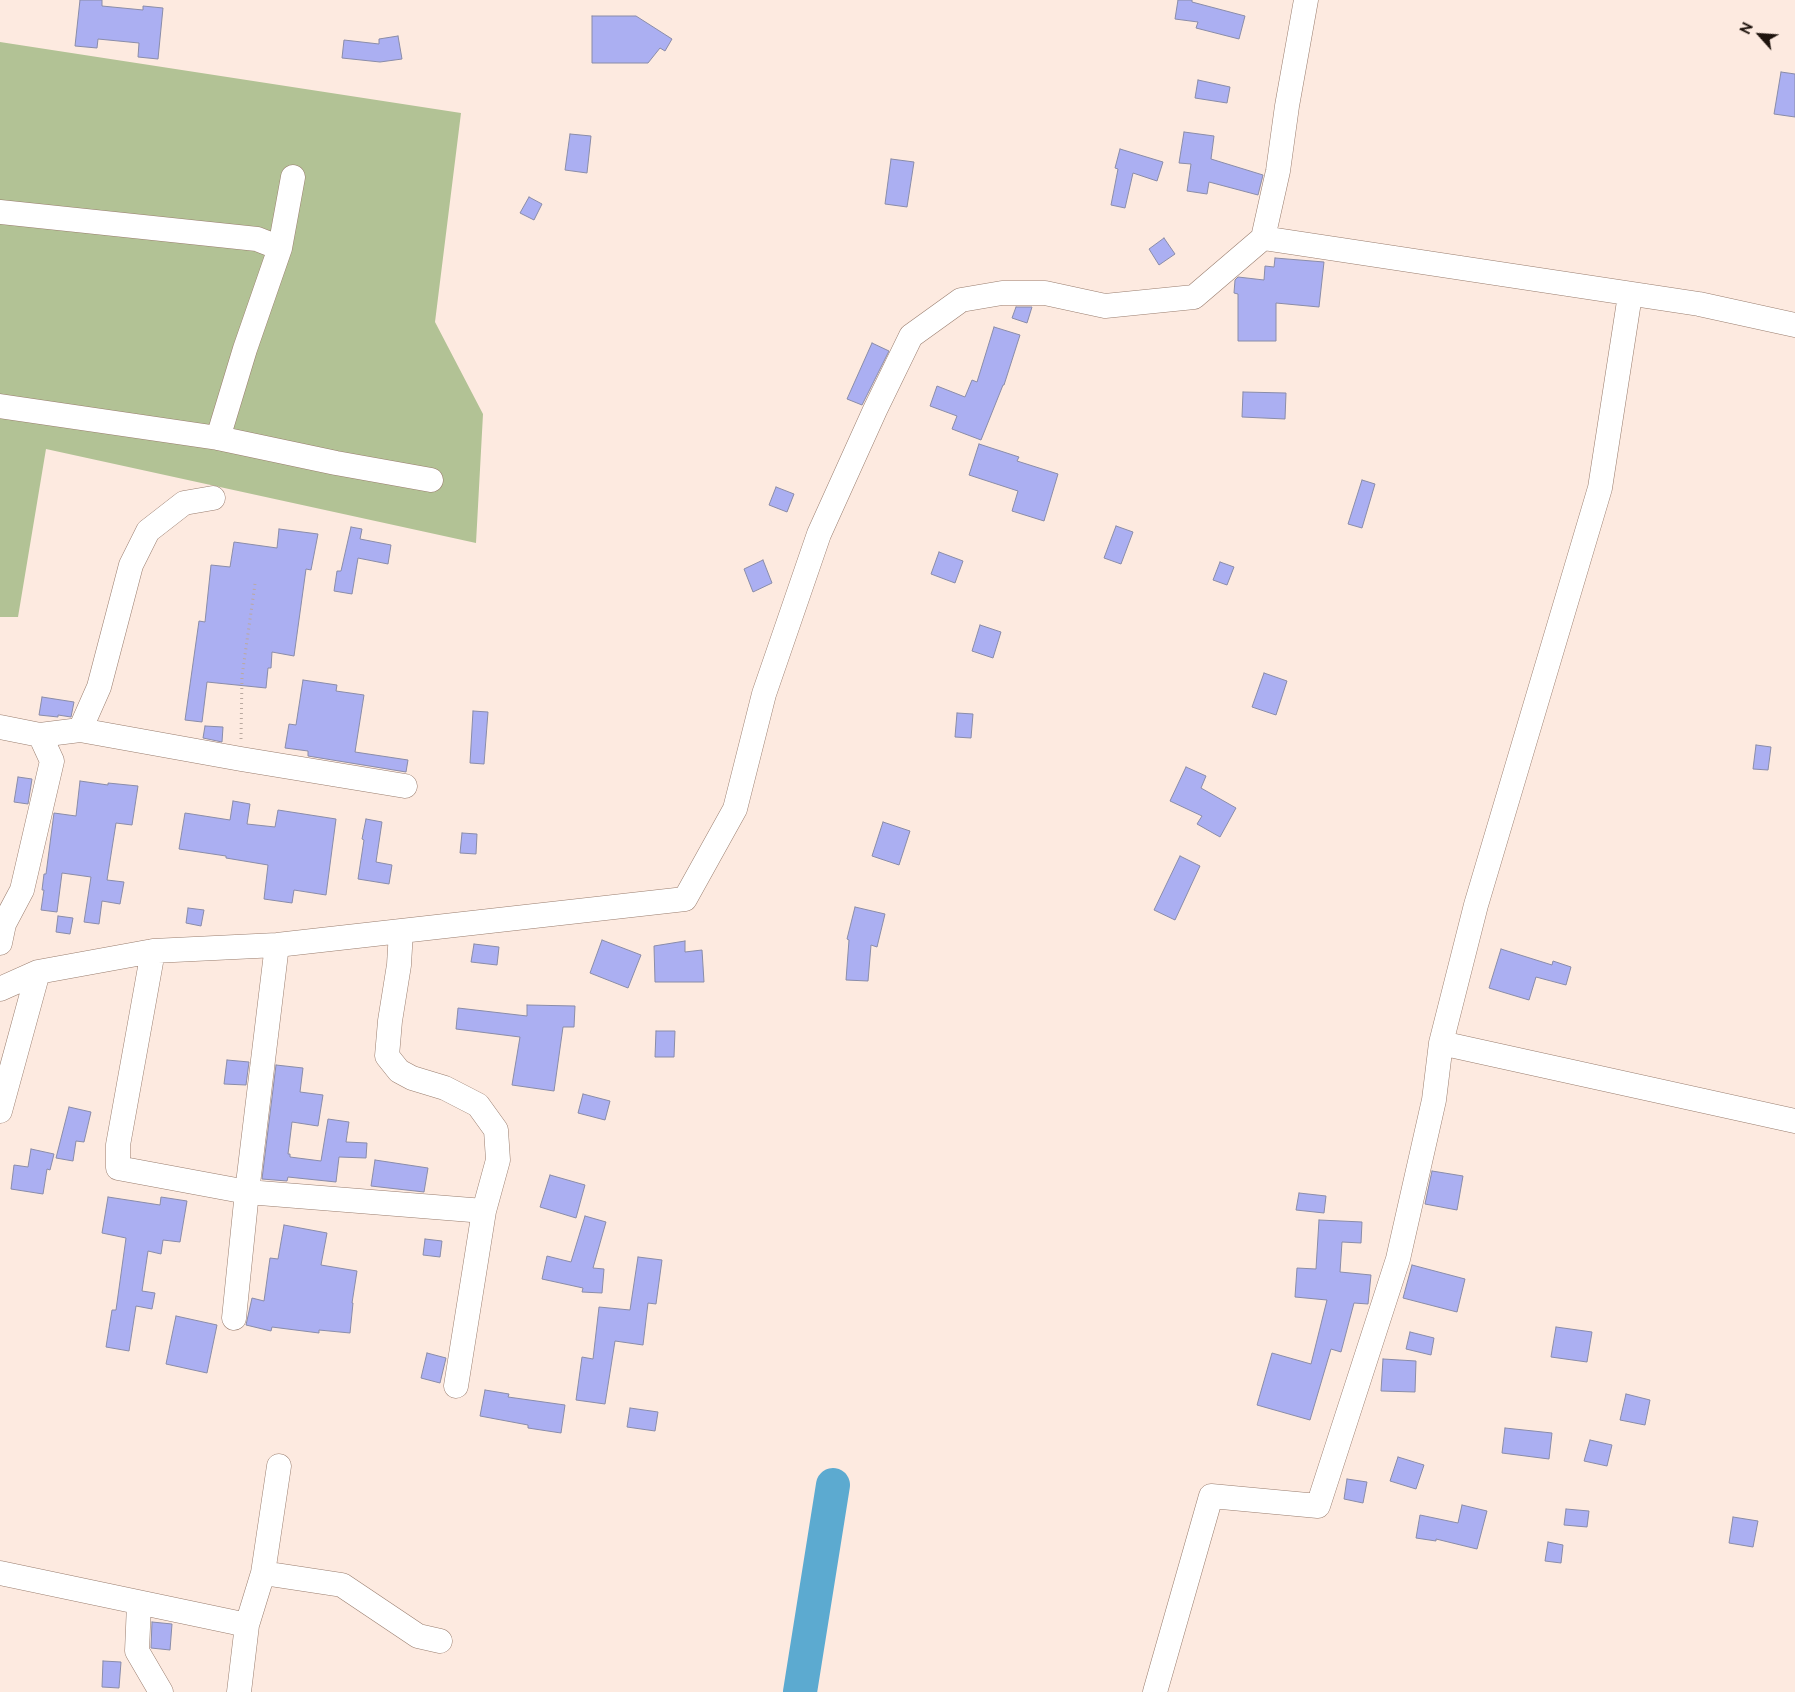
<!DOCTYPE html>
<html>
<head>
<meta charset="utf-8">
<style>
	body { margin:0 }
	#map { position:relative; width:1795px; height:1692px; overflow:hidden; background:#fdeae0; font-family:Raleway,sans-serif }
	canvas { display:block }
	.north { position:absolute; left:1735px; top:10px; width:50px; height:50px; -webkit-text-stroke:4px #fdeae0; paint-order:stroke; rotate:296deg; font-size:14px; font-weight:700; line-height:20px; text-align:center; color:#1e130d }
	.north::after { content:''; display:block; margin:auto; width:18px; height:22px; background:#1e130d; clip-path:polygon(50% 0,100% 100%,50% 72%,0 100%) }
</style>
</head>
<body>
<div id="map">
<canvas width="1795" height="1692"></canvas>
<div class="north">N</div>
</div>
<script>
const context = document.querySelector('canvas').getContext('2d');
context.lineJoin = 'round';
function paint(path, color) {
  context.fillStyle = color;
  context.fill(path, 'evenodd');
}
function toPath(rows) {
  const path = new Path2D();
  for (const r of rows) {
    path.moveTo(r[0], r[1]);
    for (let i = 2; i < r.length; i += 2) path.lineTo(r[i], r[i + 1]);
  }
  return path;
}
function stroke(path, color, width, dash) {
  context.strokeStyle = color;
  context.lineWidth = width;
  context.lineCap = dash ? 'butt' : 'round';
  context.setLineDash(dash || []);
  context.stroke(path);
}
const green = toPath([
	[0,42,461,113,435,322,483,414,476,543,46,449,18,617,0,617]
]);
const river = toPath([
	[800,1692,833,1485]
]);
const building = toPath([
	[80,0,102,0,102,6,143,10,143,6,163,8,158,59,138,57,139,43,98,39,97,48,75,46,80,0],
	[1178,0,1192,0,1192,2,1245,16,1239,39,1196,28,1198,22,1175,19,1178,0],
	[592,16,636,16,672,39,665,51,660,48,648,63,592,63,592,16],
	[398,36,402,59,380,62,342,58,344,40,379,44,379,39,398,36],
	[1781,72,1795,74,1795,117,1774,114,1781,72],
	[1198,80,1230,87,1227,103,1195,98,1198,80],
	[1184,132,1214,136,1211,159,1263,175,1258,195,1209,182,1207,194,1187,191,1191,164,1179,163,1184,132],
	[570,134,591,136,587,173,565,170,570,134],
	[1120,149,1163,162,1157,181,1133,173,1125,208,1111,205,1118,169,1115,168,1120,149],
	[891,159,914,162,907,207,885,204,891,159],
	[529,197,542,204,534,220,520,213,529,197],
	[1164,238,1175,254,1159,265,1149,249,1164,238],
	[1275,258,1324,262,1319,307,1276,303,1276,341,1238,341,1238,294,1234,293,1235,280,1238,277,1264,280,1265,266,1274,267,1275,258],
	[1016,307,1032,307,1027,323,1012,318,1016,307],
	[994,327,1020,335,1004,385,1003,385,981,440,952,429,957,416,930,406,937,386,965,397,972,380,977,382,994,327],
	[872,343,889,351,862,405,847,399,872,343],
	[1243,392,1286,393,1285,419,1242,417,1243,392],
	[979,444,1019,457,1017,461,1058,474,1044,521,1012,511,1018,491,969,475,979,444],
	[1362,480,1375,484,1362,528,1348,524,1362,480],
	[776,487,794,494,787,512,769,505,776,487],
	[1116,526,1133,532,1121,564,1104,558,1116,526],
	[351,527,362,529,360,539,391,545,388,564,358,558,352,594,334,591,337,571,341,571,351,527],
	[279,529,318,534,311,570,306,569,294,656,272,652,271,668,268,668,266,688,207,682,202,722,185,720,199,621,205,622,211,565,230,567,234,542,277,548,279,529],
	[939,552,963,561,955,583,931,574,939,552],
	[763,560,772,583,753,592,744,569,763,560],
	[1220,562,1234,567,1227,585,1213,580,1220,562],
	[980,625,1001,632,993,658,972,651,980,625],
	[1264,673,1287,681,1276,715,1252,707,1264,673],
	[303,680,337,685,336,691,364,695,355,752,408,760,406,772,308,756,308,751,285,748,289,724,296,725,303,680],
	[42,697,74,702,71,717,58,715,58,717,39,715,42,697],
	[473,711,488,712,484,764,470,763,473,711],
	[957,713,973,714,971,738,955,737,957,713],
	[205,726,223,727,222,742,203,738,205,726],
	[1756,745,1771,747,1768,770,1753,769,1756,745],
	[1186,767,1206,776,1201,788,1236,808,1220,837,1197,824,1202,816,1170,801,1186,767],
	[18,777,32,779,28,804,14,802,18,777],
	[80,781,108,785,108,783,138,786,132,825,116,823,107,880,124,882,120,904,102,901,99,924,84,922,91,877,62,873,57,912,41,910,44,890,42,890,44,874,46,874,54,813,76,816,80,781],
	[233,801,250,804,247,824,275,827,278,810,336,819,326,895,294,890,292,903,264,899,268,865,226,858,226,856,179,849,185,813,230,820,233,801],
	[366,819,382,822,376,862,392,865,389,884,358,879,364,840,362,839,366,819],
	[883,822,910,831,899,865,872,856,883,822],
	[462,833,477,834,476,854,460,853,462,833],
	[1180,856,1200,866,1175,920,1154,910,1180,856],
	[855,907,885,914,877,947,871,945,868,981,846,980,849,940,847,939,855,907],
	[188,908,204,910,201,926,186,923,188,908],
	[58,916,73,918,70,934,56,932,58,916],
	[602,940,641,955,628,988,590,973,602,940],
	[685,941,685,952,702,950,704,982,655,982,654,946,685,941],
	[474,944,499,947,497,965,471,962,474,944],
	[1501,949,1552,965,1553,961,1571,967,1566,985,1536,977,1529,1000,1489,988,1501,949],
	[527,1005,575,1006,574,1027,563,1027,554,1091,512,1085,520,1037,456,1029,458,1008,527,1016,527,1005],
	[656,1031,675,1031,674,1057,655,1057,656,1031],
	[227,1060,249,1062,246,1085,224,1084,227,1060],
	[276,1065,303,1068,300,1092,323,1095,318,1126,292,1122,288,1154,290,1154,290,1157,321,1161,328,1119,349,1122,346,1142,367,1143,366,1158,339,1157,336,1182,288,1177,287,1181,262,1179,276,1065],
	[583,1094,610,1101,605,1120,578,1113,583,1094],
	[69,1107,91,1112,84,1142,76,1141,73,1161,56,1158,69,1107],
	[31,1149,54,1154,50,1170,47,1169,43,1194,11,1189,14,1165,28,1167,31,1149],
	[375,1160,428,1168,424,1192,371,1186,375,1160],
	[1432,1171,1463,1176,1457,1210,1425,1204,1432,1171],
	[550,1175,585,1185,576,1218,540,1207,550,1175],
	[1299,1193,1326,1196,1324,1213,1296,1210,1299,1193],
	[108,1197,160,1205,161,1197,187,1201,180,1242,163,1240,161,1254,148,1251,142,1291,155,1293,152,1309,136,1306,129,1351,106,1347,112,1310,116,1310,126,1238,102,1233,108,1197],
	[585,1216,606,1222,593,1268,604,1269,602,1293,582,1292,583,1288,542,1279,547,1256,571,1262,585,1216],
	[1319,1220,1362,1222,1361,1243,1342,1242,1340,1272,1371,1275,1368,1304,1354,1303,1341,1352,1331,1349,1310,1420,1257,1405,1272,1353,1311,1364,1327,1300,1295,1297,1297,1268,1316,1269,1319,1220],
	[284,1225,327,1233,321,1265,357,1271,352,1303,353,1303,350,1333,319,1330,319,1333,272,1327,271,1331,246,1325,252,1298,264,1301,270,1258,278,1259,284,1225],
	[425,1239,442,1241,440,1257,423,1255,425,1239],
	[638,1257,662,1260,656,1304,648,1303,643,1345,615,1341,605,1404,576,1400,582,1357,593,1359,599,1307,630,1310,638,1257],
	[1412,1265,1465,1279,1457,1312,1403,1298,1412,1265],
	[176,1316,217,1325,207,1373,166,1364,176,1316],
	[1556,1327,1592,1332,1587,1362,1551,1357,1556,1327],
	[1410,1332,1434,1338,1431,1355,1406,1349,1410,1332],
	[427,1353,446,1358,440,1383,421,1378,427,1353],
	[1383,1359,1416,1361,1415,1392,1381,1391,1383,1359],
	[485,1390,509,1394,508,1397,565,1405,561,1433,528,1428,528,1425,480,1416,485,1390],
	[1626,1394,1650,1400,1645,1425,1620,1420,1626,1394],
	[630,1408,658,1412,655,1431,627,1427,630,1408],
	[1505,1428,1552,1433,1549,1459,1502,1453,1505,1428],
	[1590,1440,1612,1445,1607,1466,1584,1461,1590,1440],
	[1398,1457,1424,1465,1416,1489,1390,1481,1398,1457],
	[1347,1479,1367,1482,1363,1503,1344,1499,1347,1479],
	[1462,1505,1487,1511,1477,1549,1436,1539,1436,1541,1416,1538,1420,1515,1458,1523,1462,1505],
	[1566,1509,1589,1511,1587,1527,1564,1525,1566,1509],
	[1733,1517,1758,1521,1753,1547,1729,1543,1733,1517],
	[1548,1542,1563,1545,1561,1563,1545,1561,1548,1542],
	[152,1622,172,1624,170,1650,151,1648,152,1622],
	[103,1661,121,1662,119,1688,102,1687,103,1661]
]);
const path = toPath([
	[241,739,242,676,255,584]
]);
const minor = toPath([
	[0,212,257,239,280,248],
	[1263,238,1699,304,1795,325],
	[0,406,218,438,336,463,431,480],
	[218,438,245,349,280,248,293,177],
	[0,727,40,735,80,730,241,759,405,786],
	[80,730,99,687,131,565,148,531,184,503,213,498],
	[401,931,399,965,390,1021,387,1056,399,1071,412,1078,445,1088,478,1105,496,1130,498,1160,484,1211,456,1386],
	[0,943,4,924,22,890,52,761,40,735],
	[153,951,118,1145,118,1168,247,1192,484,1211],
	[0,989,38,972,153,951,277,945,685,899,735,809,764,694,819,534,875,410,911,336,961,300,1002,293,1045,293,1105,306,1194,297,1263,238,1278,171,1287,106,1306,0],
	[1441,1043,1795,1121],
	[0,1111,38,972],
	[234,1318,247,1192,277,945],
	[0,1573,247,1625],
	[263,1573,342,1585,418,1636,440,1641],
	[139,1604,137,1651,161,1692],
	[239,1692,247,1625,263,1573,279,1466],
	[1155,1692,1211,1496,1318,1506,1398,1259,1434,1100,1441,1043,1476,905,1600,488,1630,295]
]);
paint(green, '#b2c295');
stroke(river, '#5caad0', 34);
paint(building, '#abaff2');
stroke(building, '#8a8ca8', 1);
stroke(minor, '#997d6e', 25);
stroke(path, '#baa9a0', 3, [1, 4]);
stroke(minor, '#fff', 24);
</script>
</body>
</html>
